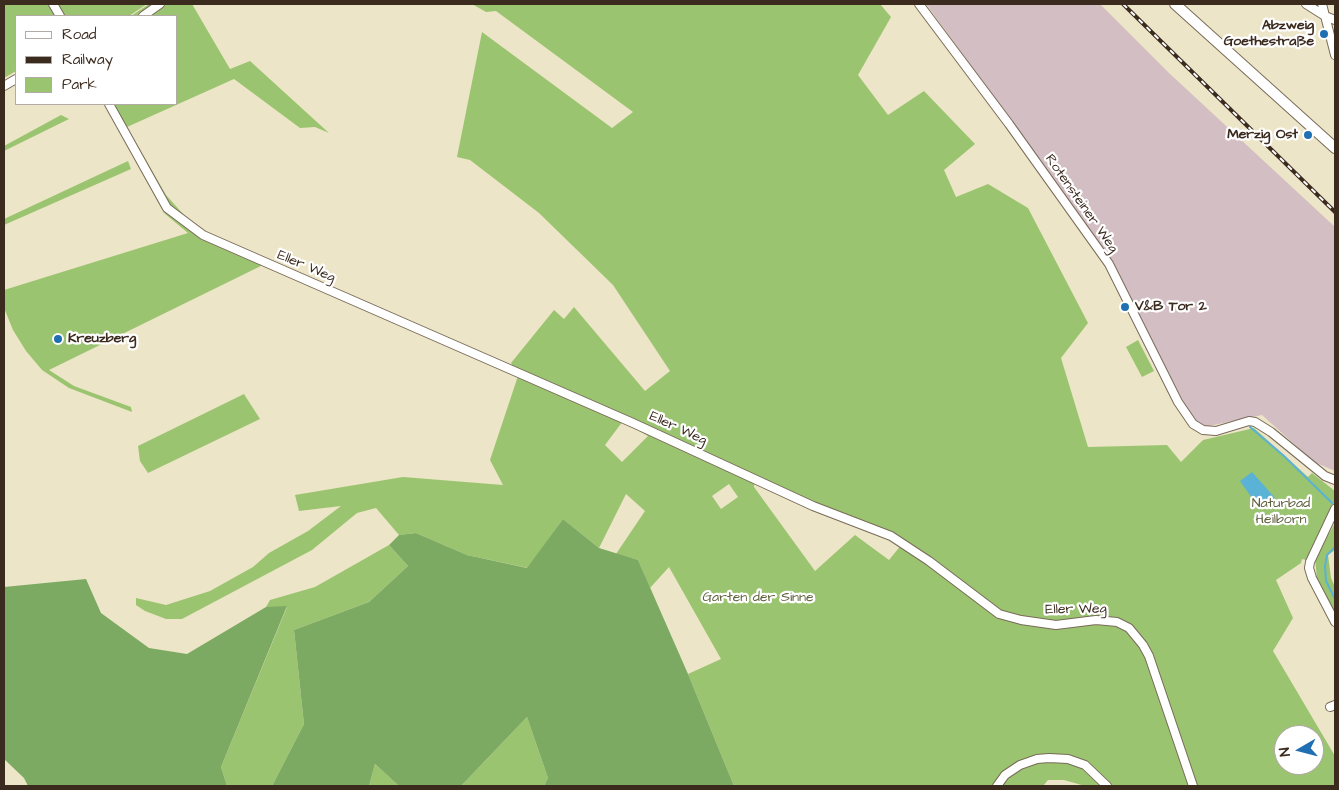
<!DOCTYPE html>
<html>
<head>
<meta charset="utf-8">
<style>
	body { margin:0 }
	#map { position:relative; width:1339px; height:790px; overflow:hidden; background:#ede5c7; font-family:"Architects Daughter",sans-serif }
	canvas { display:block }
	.frame { position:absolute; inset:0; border:5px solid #3b2a1e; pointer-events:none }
	.legend { position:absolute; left:15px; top:15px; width:162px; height:90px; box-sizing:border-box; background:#fff; border:1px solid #b1aaa5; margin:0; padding:6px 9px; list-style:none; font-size:15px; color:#3b2a1e }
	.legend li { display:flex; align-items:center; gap:10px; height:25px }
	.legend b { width:25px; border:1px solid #b1aaa5 }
	.north { position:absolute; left:1274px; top:725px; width:50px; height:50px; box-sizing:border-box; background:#fff; border:1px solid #b1aaa5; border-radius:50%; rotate:262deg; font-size:14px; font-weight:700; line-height:20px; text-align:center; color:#3b2a1e }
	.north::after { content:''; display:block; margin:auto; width:18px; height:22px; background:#1f6fb2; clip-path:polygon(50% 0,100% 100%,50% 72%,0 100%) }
</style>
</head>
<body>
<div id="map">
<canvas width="1339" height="790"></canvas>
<div class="frame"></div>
<ul class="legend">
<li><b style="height:6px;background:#fff"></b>Road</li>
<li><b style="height:6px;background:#3b2a1e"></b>Railway</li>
<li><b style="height:14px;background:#9bc470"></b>Park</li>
</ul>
<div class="north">N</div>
</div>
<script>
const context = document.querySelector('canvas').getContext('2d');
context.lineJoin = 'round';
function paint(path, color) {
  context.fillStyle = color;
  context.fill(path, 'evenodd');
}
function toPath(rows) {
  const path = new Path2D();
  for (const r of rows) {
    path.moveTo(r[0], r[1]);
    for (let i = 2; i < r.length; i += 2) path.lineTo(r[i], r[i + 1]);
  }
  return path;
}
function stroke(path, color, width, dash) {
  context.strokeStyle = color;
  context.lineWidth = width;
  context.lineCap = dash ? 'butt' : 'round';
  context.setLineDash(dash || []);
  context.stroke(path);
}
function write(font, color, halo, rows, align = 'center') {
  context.font = font + ' "Architects Daughter",sans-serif';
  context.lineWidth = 4.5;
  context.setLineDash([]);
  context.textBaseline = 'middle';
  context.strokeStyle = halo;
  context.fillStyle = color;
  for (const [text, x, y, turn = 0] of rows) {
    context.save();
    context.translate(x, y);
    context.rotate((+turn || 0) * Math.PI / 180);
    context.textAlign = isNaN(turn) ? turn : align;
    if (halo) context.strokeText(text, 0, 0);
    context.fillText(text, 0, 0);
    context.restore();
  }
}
const industrial = toPath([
	[926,4,1100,4,1169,73,1335,227,1335,471,1314,462,1262,415,1204,427,1192,418,1114,269,1018,130]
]);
const green = toPath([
	[4,4,147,4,129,16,16,16,16,71,4,78],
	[149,4,192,4,230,69,250,61,329,133,315,127,300,128,234,79,127,127,166,195,184,215,207,233,269,262,49,370,74,386,131,407,132,412,69,388,42,370,26,351,13,330,4,308,4,290,188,233,164,213,141,171,127,127,114,104,176,104,176,16,131,16],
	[472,4,880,4,891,17,858,75,888,115,924,91,975,144,944,170,956,197,988,184,1028,208,1088,323,1061,358,1088,447,1167,445,1181,462,1203,440,1254,428,1308,477,1312,473,1335,491,1335,505,1306,560,1302,559,1301,563,1276,580,1293,618,1273,651,1335,756,1335,786,1085,786,1064,780,1048,780,1043,786,734,786,688,674,721,659,669,567,650,588,638,560,616,554,645,511,626,494,599,548,563,519,528,568,467,555,416,533,399,535,376,508,357,513,312,550,182,619,166,619,145,611,136,605,136,598,166,605,210,591,253,567,269,553,308,531,341,506,299,511,295,495,403,477,503,485,490,460,518,376,511,363,554,310,564,319,574,307,645,391,670,371,613,285,539,213,470,160,457,157,482,32,612,128,633,112,496,11,486,12],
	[623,421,648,436,622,462,605,445],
	[755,477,853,518,902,544,889,560,855,535,815,571,754,487],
	[729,484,738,497,721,509,712,496],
	[1284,735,1314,735,1314,765,1284,765],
	[61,115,69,119,4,151,4,146],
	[128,161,131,169,4,225,4,219],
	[1138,340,1154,371,1142,377,1126,347],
	[244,394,260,419,148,473,140,461,138,446],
	[1335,523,1335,550,1328,555,1331,578,1335,587,1335,613,1317,579,1315,558],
	[389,545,408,566,369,602,294,630,304,724,272,786,227,786,221,767,287,607,266,607,270,600,315,587],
	[527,717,548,778,544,786,461,786],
	[375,764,399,786,369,786]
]);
const forest = toPath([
	[563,519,599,548,638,560,688,674,734,786,544,786,548,778,527,717,461,786,399,786,375,764,369,786,272,786,304,724,294,630,369,602,408,566,389,545,399,535,416,533,467,555,527,568],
	[86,579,101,613,149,648,187,654,266,607,287,606,221,767,227,786,28,786,24,778,4,759,4,587]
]);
const water = toPath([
	[1252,472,1275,498,1259,508,1240,481]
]);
const stream = toPath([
	[1250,427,1284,456,1332,503],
	[1335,547,1327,555,1325,566,1326,581,1335,599]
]);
const minor = toPath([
	[53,4,60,16],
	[919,4,1009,124,1109,264,1178,402,1193,424,1203,430,1216,431,1249,421,1255,422,1271,432,1325,476,1335,480],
	[1306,4,1325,16,1335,20],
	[1322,4,1335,55],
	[143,16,160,4],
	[4,86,16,79],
	[109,104,167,208,203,235,633,423,813,506,891,536,929,561,999,614,1021,620,1056,625,1096,620,1117,622,1129,628,1143,645,1149,656,1193,786],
	[1335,509,1310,562,1309,568,1312,578,1335,622],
	[1330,707,1335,705],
	[997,786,1005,775,1020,765,1037,759,1049,758,1068,759,1085,765,1107,786]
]);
const major = toPath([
	[1175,4,1335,148]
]);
const rail = toPath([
	[1123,4,1335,212]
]);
const markers = [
	[1324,34,5,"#1f6fb2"],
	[1308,135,5,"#1f6fb2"],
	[1125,307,5,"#1f6fb2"],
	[58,339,5,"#1f6fb2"]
];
const poiNames = [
	["Abzweig",1314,26],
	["Goethestraße",1314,42],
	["Merzig Ost",1298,135],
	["V&B Tor 2",1135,307,"left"],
	["Kreuzberg",68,339,"left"]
];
const streetNames = [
	["Rotensteiner Weg",1081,204,55],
	["Eller Weg",306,267,23],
	["Eller Weg",678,429,25],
	["Eller Weg",1076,610,-1]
];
const parkNames = [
	["Naturbad",1281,504],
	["Heilborn",1281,520],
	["Garten der Sinne",758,598]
];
paint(industrial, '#d2bec3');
paint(green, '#9bc470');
paint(forest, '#7caa62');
paint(water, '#5ab2d7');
stroke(stream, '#5ab2d7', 2);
stroke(minor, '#796b59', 10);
stroke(major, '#796b59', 12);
stroke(minor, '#fff', 8);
stroke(major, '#fff', 10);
stroke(rail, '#3b2a1e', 4);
stroke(rail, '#fff', 2, [5.5]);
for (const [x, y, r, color] of markers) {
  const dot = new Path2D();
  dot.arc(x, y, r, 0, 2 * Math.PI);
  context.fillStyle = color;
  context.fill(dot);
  stroke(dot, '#fff', 2);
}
write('bold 14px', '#3b2a1e', '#fff', poiNames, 'right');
write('14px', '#3b2a1e', '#fff', streetNames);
write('14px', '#5d603b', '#fff', parkNames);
</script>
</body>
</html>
